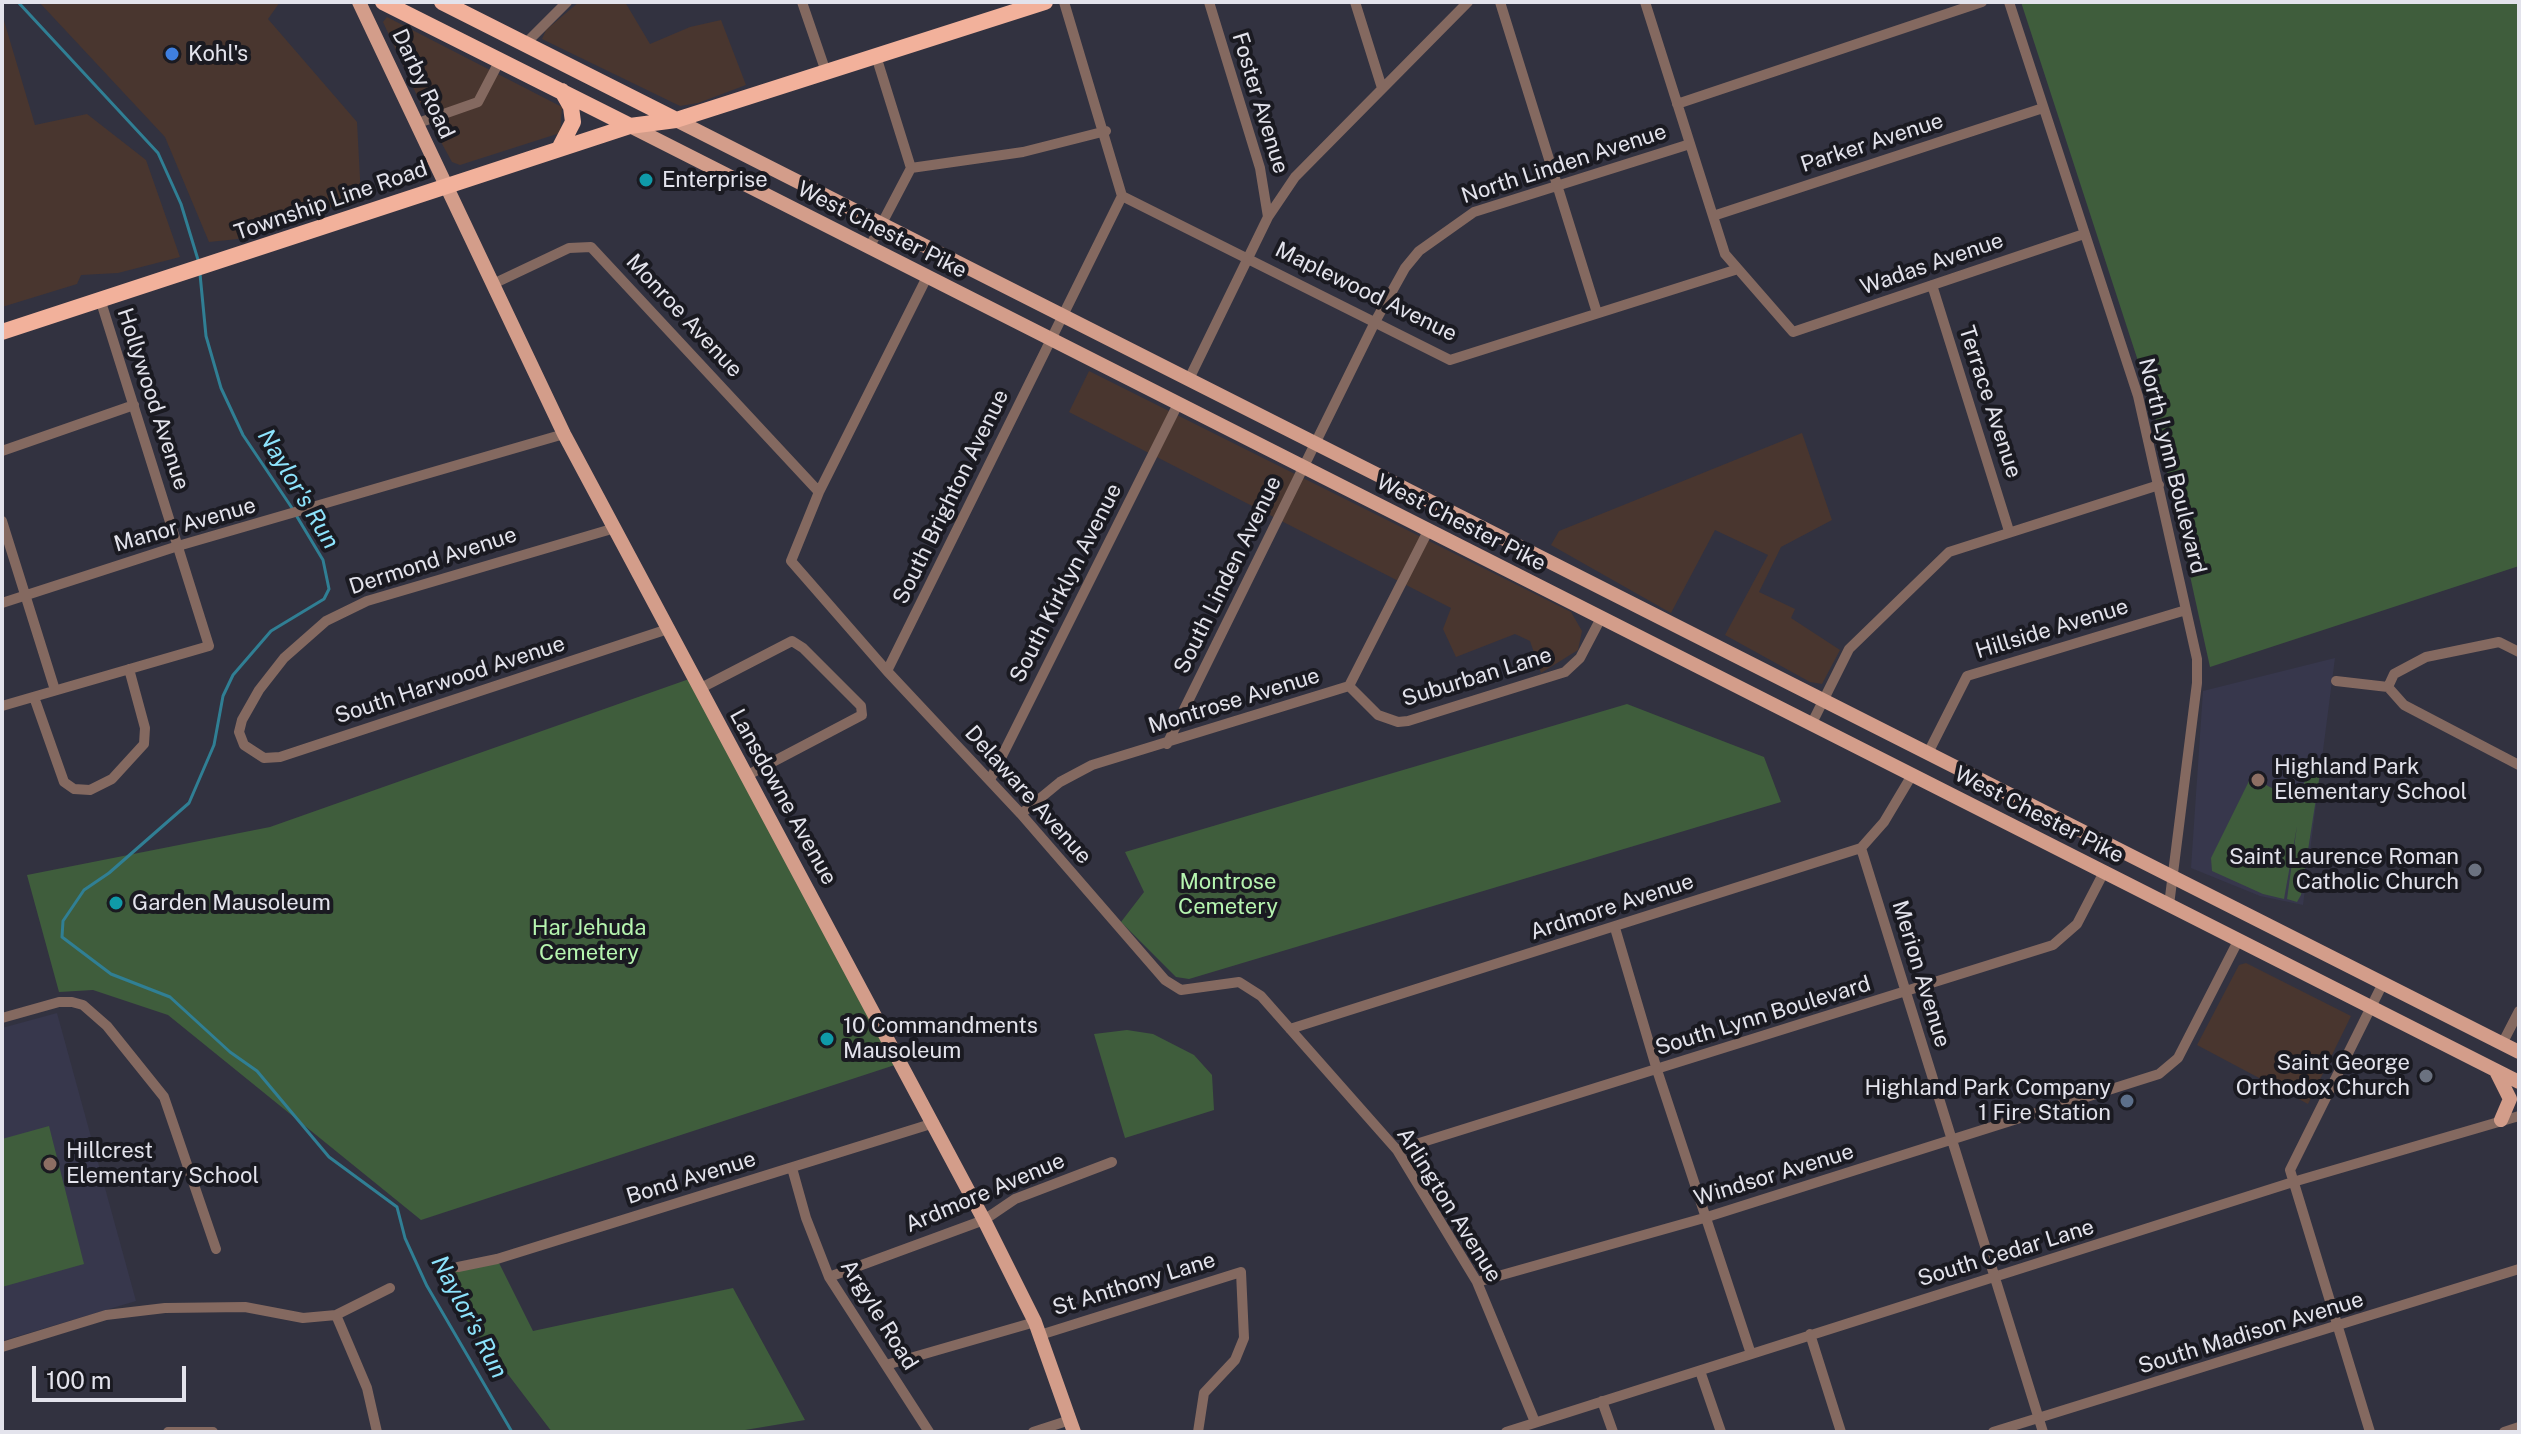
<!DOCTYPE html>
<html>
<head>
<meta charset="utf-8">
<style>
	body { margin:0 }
	#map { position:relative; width:2521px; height:1434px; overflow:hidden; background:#323240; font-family:"Public Sans",sans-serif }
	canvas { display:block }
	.frame { position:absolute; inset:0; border:4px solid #e3e3ec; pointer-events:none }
	.scale { position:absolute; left:32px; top:1366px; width:154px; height:36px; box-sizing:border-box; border:4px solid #e3e3ec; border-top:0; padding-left:10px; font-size:24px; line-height:28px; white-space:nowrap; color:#e3e3ec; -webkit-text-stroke:6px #1a1a21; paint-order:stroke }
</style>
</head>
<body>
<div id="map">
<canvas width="2521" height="1434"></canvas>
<div class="frame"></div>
<div class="scale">100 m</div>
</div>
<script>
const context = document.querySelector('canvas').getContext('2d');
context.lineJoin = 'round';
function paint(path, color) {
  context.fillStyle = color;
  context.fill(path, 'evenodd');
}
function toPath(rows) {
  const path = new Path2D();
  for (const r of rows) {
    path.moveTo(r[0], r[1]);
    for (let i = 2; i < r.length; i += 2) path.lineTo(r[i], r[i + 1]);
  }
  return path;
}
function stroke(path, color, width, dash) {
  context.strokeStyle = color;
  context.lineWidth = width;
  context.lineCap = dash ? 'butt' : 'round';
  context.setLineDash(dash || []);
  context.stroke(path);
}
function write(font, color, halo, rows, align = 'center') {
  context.font = font + ' "Public Sans",sans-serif';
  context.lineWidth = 8;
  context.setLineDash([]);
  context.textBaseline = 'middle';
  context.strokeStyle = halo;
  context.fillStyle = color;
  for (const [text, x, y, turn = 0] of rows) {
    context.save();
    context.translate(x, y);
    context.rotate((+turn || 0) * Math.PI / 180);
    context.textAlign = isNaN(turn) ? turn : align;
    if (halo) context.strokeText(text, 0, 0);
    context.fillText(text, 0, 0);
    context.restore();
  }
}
const commercial = toPath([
	[39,2,280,2,268,19,357,122,361,197,238,239,209,242,165,137],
	[579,2,625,2,650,44,690,27,721,20,746,85,698,103,680,106,542,39,546,30],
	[2,14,35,125,87,114,146,160,180,257,118,273,81,275,77,284,2,307],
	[387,17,562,107,560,133,460,165,452,162,425,113,383,22],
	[1089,371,1571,612,1582,631,1578,650,1541,673,1530,641,1515,634,1456,657,1443,629,1451,608,1069,412],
	[1802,433,1832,520,1781,547,1759,592,1795,609,1791,618,1840,650,1822,684,1810,682,1725,635,1768,555,1715,530,1671,613,1551,545,1559,531],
	[2246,963,2351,1016,2308,1104,2197,1045,2239,965]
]);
const built = toPath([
	[2335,658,2303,905,2260,896,2191,868,2203,691],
	[57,1013,136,1301,2,1341,2,1028]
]);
const green = toPath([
	[2021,2,2519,2,2519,566,2210,667,2153,407],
	[692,678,901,1063,421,1220,168,1015,93,990,59,992,27,875,270,827],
	[1627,704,1764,757,1781,802,1189,979,1176,977,1121,922,1144,892,1125,852],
	[2307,770,2320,773,2301,895,2297,902,2287,899,2297,826,2284,899,2263,894,2212,871,2211,858,2251,777,2300,803],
	[1127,1030,1153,1034,1194,1055,1212,1075,1214,1110,1125,1138,1094,1034],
	[49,1126,84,1264,2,1287,2,1139],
	[497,1259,533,1331,733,1288,805,1420,733,1432,552,1432,439,1284,458,1267]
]);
const stream = toPath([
	[18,2,158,153,181,204,199,263],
	[200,274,206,336,221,388,243,435,292,508],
	[296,515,323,560,329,589,324,599,271,631,233,675,223,696,214,745,189,803,109,873,84,890,63,921,62,937,111,974,170,997,230,1052,257,1071,329,1157,397,1207,405,1238,427,1286,512,1432]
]);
const minor = toPath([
	[802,2,826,72],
	[1209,2,1260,168,1268,217],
	[1355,2,1382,88],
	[1500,2,1597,313],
	[1645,2,1725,254,1793,332,2084,234],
	[2009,2,2138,396,2197,659,2197,683,2169,905],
	[525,44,567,2],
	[876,56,911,168],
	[1677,104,1982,2],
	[418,123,478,102,500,60],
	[911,168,1023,152,1106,131],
	[1122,196,1450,360,1738,269],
	[1713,216,2043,108],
	[869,248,911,168],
	[927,277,819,492,791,561,887,671,1021,814,1165,980,1181,990,1239,982,1261,996,1397,1150,1477,1282,1535,1422],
	[493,284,569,248,591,247,819,492],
	[1932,285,2009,531],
	[1189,379,1268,217,1295,177,1468,2],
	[2,451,134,405],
	[2,521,55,690],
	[615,528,367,601,326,621,284,658,259,690,242,720,239,732,244,745,264,758,280,757,668,629],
	[2,603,178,546,564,434],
	[887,671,1122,196,1064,2],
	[2336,681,2388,687],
	[1349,686,1378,715,1398,722,1408,721,1565,672,1580,658,1601,618],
	[2388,687,2404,705,2519,765],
	[2388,687,2394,674,2426,657,2499,642,2519,652],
	[699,689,792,641,803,648,861,706,862,715,746,776],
	[34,697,64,782,74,789,90,790,112,779,144,744,145,728,129,669],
	[2,706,209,646,101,302],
	[1811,725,1849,649,1949,552,2159,485],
	[1167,744,1376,320,1405,268,1419,251,1474,212,1690,144],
	[1928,753,1967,676,2186,610],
	[990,780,1178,404],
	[1021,814,1060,782,1092,765,1349,686,1428,531],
	[1861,848,2043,1432],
	[1615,928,1657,1070,1751,1354],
	[2,1018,59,1002,72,1002,83,1005,107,1026,164,1097,216,1249],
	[1290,1029,1861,848,1884,822,1912,775],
	[2502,1044,2519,1011],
	[1397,1150,2053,945,2077,924,2104,872],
	[792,1168,806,1218,829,1277,929,1432],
	[458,1267,497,1259,934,1123],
	[829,1277,984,1220,1015,1199,1112,1162],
	[1477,1282,1704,1218,2159,1074,2178,1058,2238,941],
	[336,1315,367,1388,377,1432],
	[1810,1334,1841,1432],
	[1040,1335,1241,1272,1244,1338,1235,1360,1204,1393,1198,1432],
	[2,1347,106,1315,165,1308,245,1307,303,1318,336,1315,390,1288],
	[886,1365,1035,1322],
	[1700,1371,1721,1432],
	[1602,1401,1613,1432],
	[168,1432,213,1432],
	[1033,1432,1070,1420],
	[1506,1432,2293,1182,2519,1116],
	[1993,1432,2519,1269],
	[2370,1432,2290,1170,2383,983],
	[2504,1432,2519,1427]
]);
const major = toPath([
	[359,2,564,434,984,1220,1035,1322,1074,1432],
	[676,120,2519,1052],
	[630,126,2519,1082],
	[2496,1071,2510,1099,2501,1120]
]);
const highway = toPath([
	[383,2,630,126],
	[442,2,676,120],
	[559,149,573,122,571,107,562,91],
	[2,332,630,126,676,120,1045,2]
]);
const markers = [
	[172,54,8,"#3f7fe0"],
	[646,180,8,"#0f9aa8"],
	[2258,780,8,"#8d6e63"],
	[2475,870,8,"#6b7280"],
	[116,903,8,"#0f9aa8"],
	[827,1039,8,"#0f9aa8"],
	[2426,1076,8,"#6b7280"],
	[2127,1101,8,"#5c6f8a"],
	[50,1164,8,"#8d6e63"]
];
const poiNames = [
	["Kohl's",188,54],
	["Enterprise",662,180],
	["Highland Park",2274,767],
	["Elementary School",2274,792],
	["Saint Laurence Roman",2459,857,"right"],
	["Catholic Church",2459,882,"right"],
	["Garden Mausoleum",132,903],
	["10 Commandments",843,1026],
	["Mausoleum",843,1051],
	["Saint George",2410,1063,"right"],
	["Orthodox Church",2410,1088,"right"],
	["Highland Park Company",2111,1088,"right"],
	["1 Fire Station",2111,1113,"right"],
	["Hillcrest",66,1151],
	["Elementary School",66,1176]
];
const streetNames = [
	["Darby Road",423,84,65],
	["Foster Avenue",1260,103,73],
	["Parker Avenue",1872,143,-18],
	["North Linden Avenue",1564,164,-18],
	["Township Line Road",331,201,-19],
	["West Chester Pike",882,230,27],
	["Wadas Avenue",1932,264,-19],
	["Maplewood Avenue",1366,292,26],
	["Monroe Avenue",684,316,47],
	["Hollywood Avenue",153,399,72],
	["Terrace Avenue",1990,402,72],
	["North Lynn Boulevard",2172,466,76],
	["South Brighton Avenue",951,497,-64],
	["West Chester Pike",1461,523,27],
	["Manor Avenue",185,525,-16],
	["Dermond Avenue",433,561,-18],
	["South Linden Avenue",1228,575,-64],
	["South Kirklyn Avenue",1066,583,-63],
	["Hillside Avenue",2052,629,-17],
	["Suburban Lane",1477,677,-17],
	["South Harwood Avenue",450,680,-18],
	["Montrose Avenue",1234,701,-17],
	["Delaware Avenue",1028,795,48],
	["Lansdowne Avenue",783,797,61],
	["West Chester Pike",2039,815,27],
	["Ardmore Avenue",1612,907,-18],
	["Merion Avenue",1921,974,73],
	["South Lynn Boulevard",1763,1016,-17],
	["Windsor Avenue",1774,1175,-17],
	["Bond Avenue",691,1178,-17],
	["Ardmore Avenue",985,1193,-23],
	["Arlington Avenue",1449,1205,58],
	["South Cedar Lane",2006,1253,-17],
	["St Anthony Lane",1134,1284,-17],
	["Argyle Road",879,1315,58],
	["South Madison Avenue",2251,1333,-17]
];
const parkNames = [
	["Montrose",1228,882],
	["Cemetery",1228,907],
	["Har Jehuda",589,928],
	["Cemetery",589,953]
];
const waterNames = [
	["Naylor's Run",298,489,59],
	["Naylor's Run",469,1317,62]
];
paint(commercial, '#49362f');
paint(built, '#37374c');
paint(green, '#3f5d3c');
stroke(stream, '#307f94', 3);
stroke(minor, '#846960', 10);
stroke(major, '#d39d8a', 14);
stroke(highway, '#f2b19b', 16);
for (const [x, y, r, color] of markers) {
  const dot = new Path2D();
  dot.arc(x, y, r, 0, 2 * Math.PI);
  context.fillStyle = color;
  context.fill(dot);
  stroke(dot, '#1a1a21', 3);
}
write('22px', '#e3e3ec', '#1a1a21', poiNames, 'left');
write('22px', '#e3e3ec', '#1a1a21', streetNames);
write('22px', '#b6f5b0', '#1a1a21', parkNames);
write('italic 24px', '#8de3fc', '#1a1a21', waterNames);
</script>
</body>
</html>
